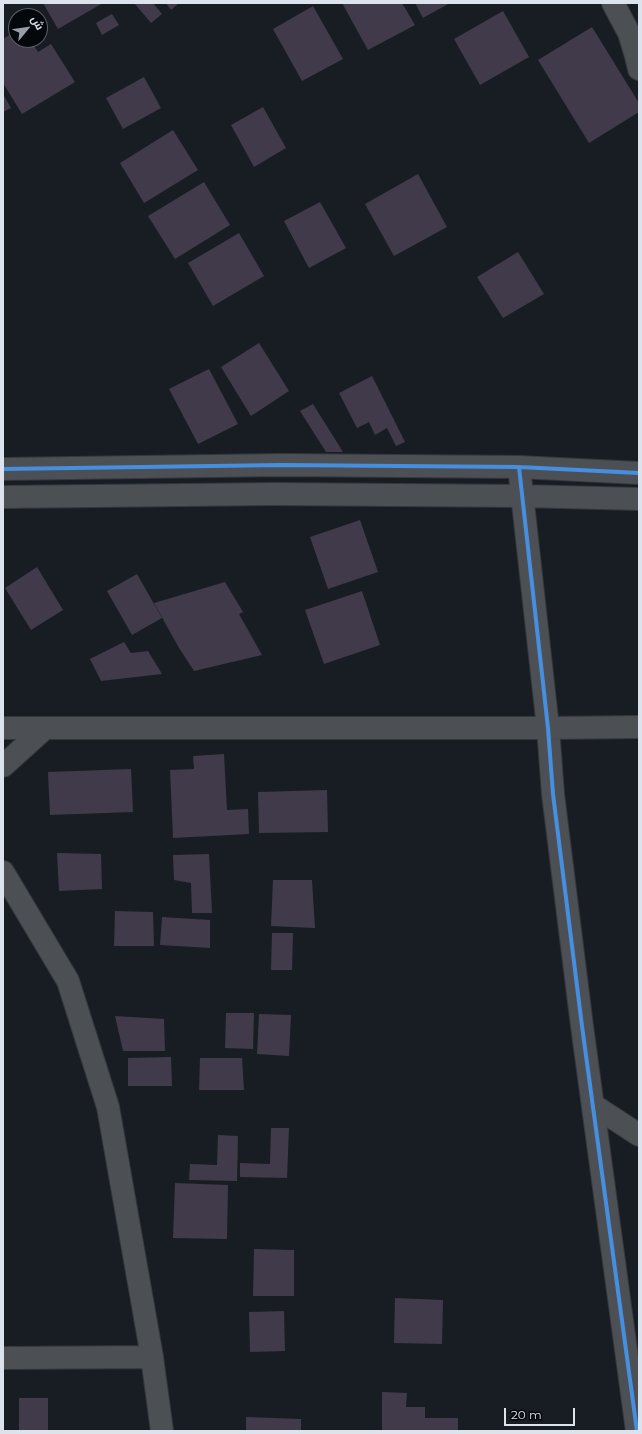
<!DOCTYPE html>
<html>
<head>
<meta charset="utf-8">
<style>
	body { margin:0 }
	#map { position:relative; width:642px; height:1434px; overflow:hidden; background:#181d24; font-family:Montserrat,Cairo,sans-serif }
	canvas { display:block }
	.frame { position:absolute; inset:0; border:4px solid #dde3ec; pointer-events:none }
	.north { position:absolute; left:8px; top:8px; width:40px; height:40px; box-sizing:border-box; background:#04070b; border:1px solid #5b5f65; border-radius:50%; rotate:61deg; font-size:11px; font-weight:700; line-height:16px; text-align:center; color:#dde3ec }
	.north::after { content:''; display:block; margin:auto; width:14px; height:18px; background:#989ea6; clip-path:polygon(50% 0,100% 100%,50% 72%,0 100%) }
	.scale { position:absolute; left:504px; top:1408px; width:71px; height:18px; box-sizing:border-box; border:2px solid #dde3ec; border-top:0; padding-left:5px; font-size:12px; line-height:14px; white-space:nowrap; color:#dde3ec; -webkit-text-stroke:3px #04070b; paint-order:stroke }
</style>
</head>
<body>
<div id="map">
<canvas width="642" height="1434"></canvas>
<div class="frame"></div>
<div class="north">ش</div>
<div class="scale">20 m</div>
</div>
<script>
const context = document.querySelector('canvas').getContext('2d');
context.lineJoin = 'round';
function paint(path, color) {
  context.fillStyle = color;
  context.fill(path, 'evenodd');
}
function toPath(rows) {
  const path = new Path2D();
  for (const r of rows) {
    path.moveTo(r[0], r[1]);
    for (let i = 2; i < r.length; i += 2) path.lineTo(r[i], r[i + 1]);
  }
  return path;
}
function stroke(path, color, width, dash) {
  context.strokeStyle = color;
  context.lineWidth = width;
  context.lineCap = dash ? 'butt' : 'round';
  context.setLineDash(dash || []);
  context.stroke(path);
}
const building = toPath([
	[43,3,103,3,58,29],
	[134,3,153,3,162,14,151,23],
	[166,3,179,3,171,10],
	[342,3,402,3,415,25,368,50],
	[415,3,450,3,423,18],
	[313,6,343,59,302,81,273,29],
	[503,11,529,57,480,85,454,39],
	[112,14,119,25,102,35,96,23],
	[592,27,639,103,639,112,589,143,538,60],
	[16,31,16,40,30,40,38,52,51,44,75,82,22,114,3,83,3,39],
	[144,77,161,108,123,129,106,98],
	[3,94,11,108,3,112],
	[263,107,286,148,254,167,231,125],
	[173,130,198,170,144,203,120,163],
	[418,174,447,227,394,256,365,204],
	[204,182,230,225,175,259,148,216],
	[320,202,346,248,309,268,284,221],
	[239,233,264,276,213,306,188,263],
	[518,252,544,294,503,318,477,277],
	[259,343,289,391,251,416,221,367],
	[209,369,238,424,198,444,169,389],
	[372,376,405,442,396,446,387,428,375,435,369,422,357,428,339,393],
	[313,404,343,452,326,452,300,411],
	[360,520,378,572,328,589,310,537],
	[37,567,63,610,31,630,5,588],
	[137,574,162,618,132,635,107,591],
	[225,582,243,612,239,614,262,655,194,671,179,648,154,603],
	[362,591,380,645,324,664,305,610],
	[124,642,131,653,148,651,162,674,101,681,90,659],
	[224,754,227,810,248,809,249,834,173,838,170,770,194,769,193,756],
	[131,769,133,812,50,815,48,772],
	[327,790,328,832,259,833,258,792],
	[57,853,101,854,102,889,59,891],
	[209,854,212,913,192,913,191,883,174,880,173,855],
	[273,880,312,880,315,928,271,926],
	[115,911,153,912,154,946,114,946],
	[162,917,210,920,210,948,160,945],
	[272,933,293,933,292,970,271,970],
	[226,1013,254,1013,253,1049,225,1048],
	[259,1014,291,1015,289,1056,257,1054],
	[115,1016,164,1019,165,1051,123,1051],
	[171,1057,172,1086,128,1086,128,1058],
	[200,1058,242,1058,244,1090,199,1090],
	[271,1128,289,1128,287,1178,240,1177,240,1163,270,1164],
	[218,1135,238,1136,237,1181,189,1180,190,1164,217,1165],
	[175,1183,228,1185,227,1239,173,1238],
	[254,1249,294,1250,294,1296,253,1296],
	[395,1298,443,1300,442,1344,394,1343],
	[284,1311,285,1351,250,1352,249,1312],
	[382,1392,407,1393,406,1407,425,1407,425,1418,458,1418,458,1431,382,1431],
	[19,1398,48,1398,48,1431,19,1431],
	[246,1417,301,1419,301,1431,246,1431]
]);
const minor = toPath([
	[613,3,629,33,636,56,639,69],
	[519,467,548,728,553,794,582,1026,637,1431],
	[3,469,281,465,519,467,639,473],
	[3,497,274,494,523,496,639,499],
	[3,728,548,728,639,727],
	[3,766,45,728],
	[3,872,68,981,108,1107,152,1357,162,1431],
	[593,1105,639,1135],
	[3,1358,152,1357]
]);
const cycleway = toPath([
	[519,467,548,728,553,794,582,1026,637,1431],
	[3,469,281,465,519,467,639,473]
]);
paint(building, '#403a4a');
stroke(minor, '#34383d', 24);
stroke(minor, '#4c5055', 22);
stroke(cycleway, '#468fdf', 4);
</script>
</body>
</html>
